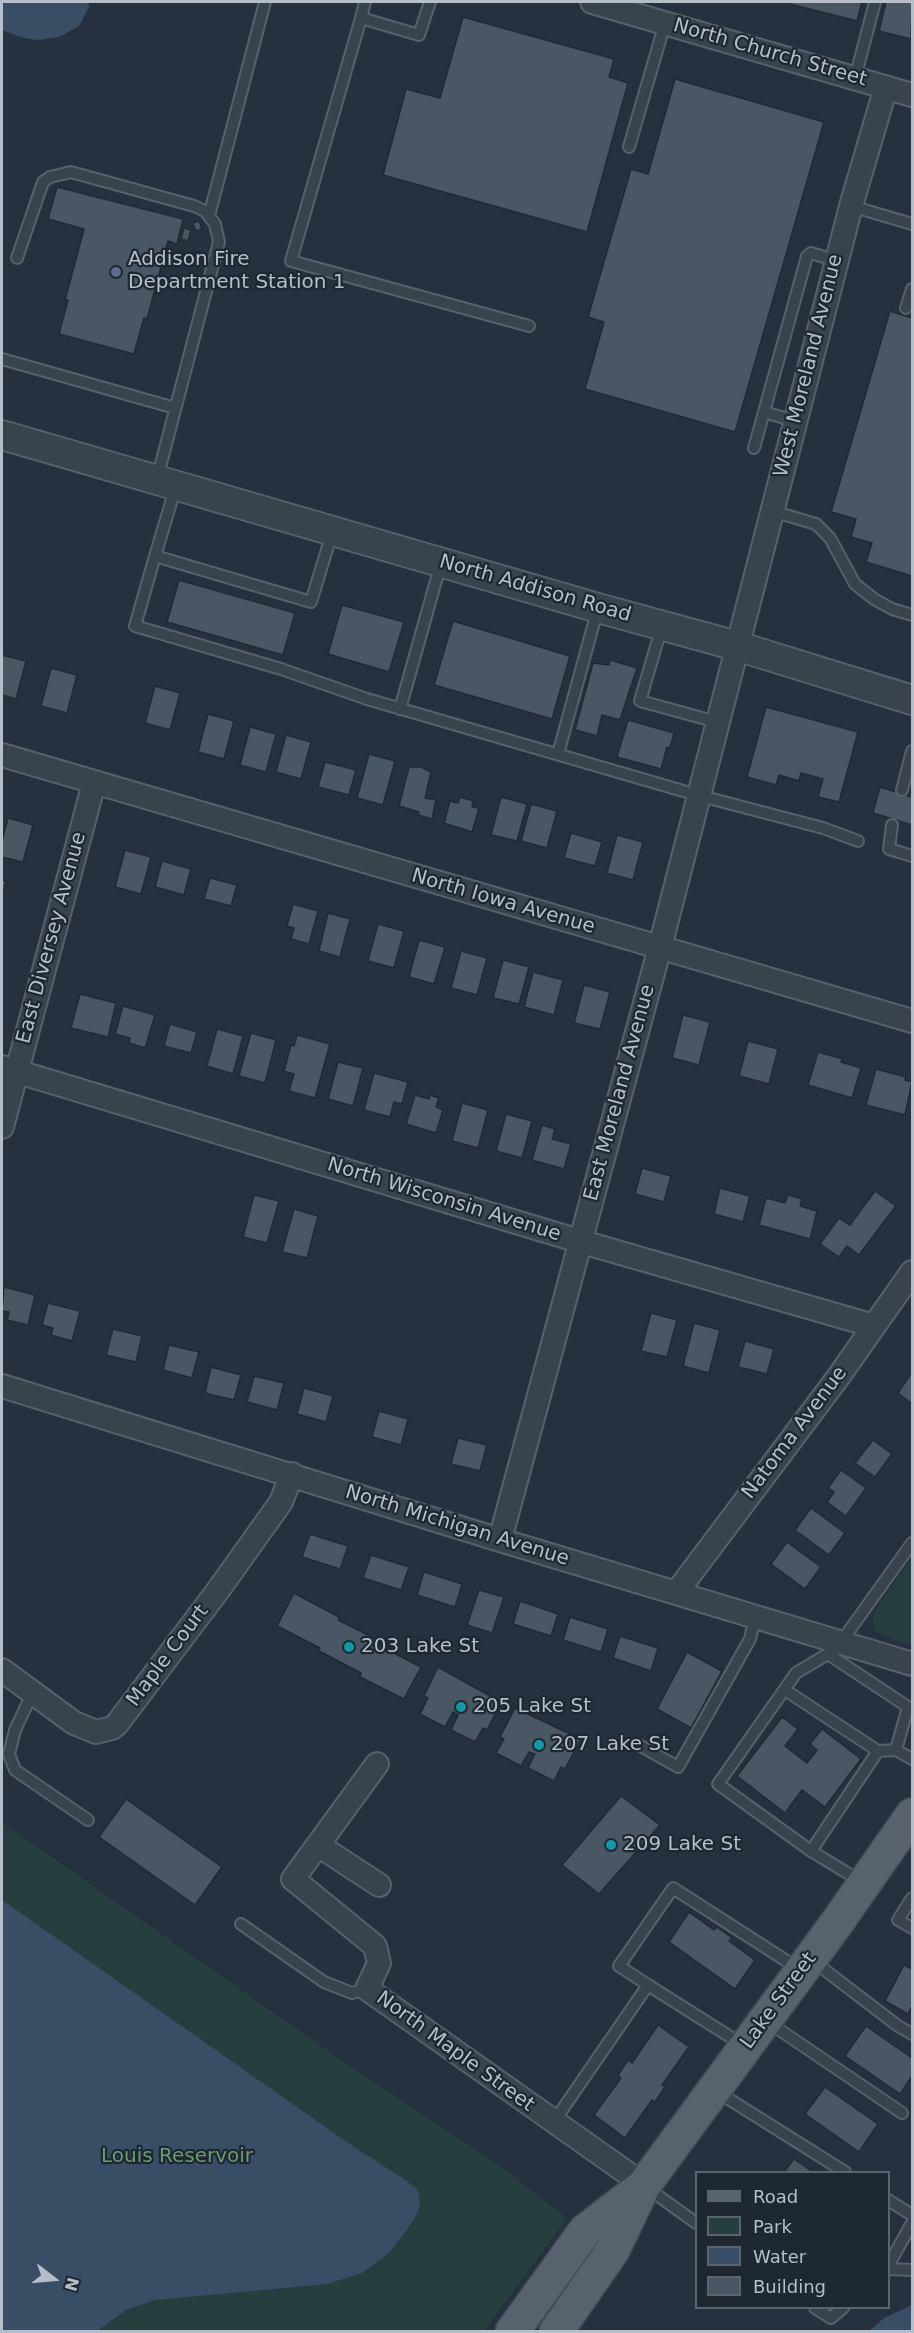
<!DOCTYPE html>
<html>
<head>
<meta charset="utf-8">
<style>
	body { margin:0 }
	#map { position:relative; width:914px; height:2333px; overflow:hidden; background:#25313e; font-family:"DejaVu Sans",sans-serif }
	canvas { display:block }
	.frame { position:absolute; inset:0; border:3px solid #b5bec9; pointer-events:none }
	.legend { position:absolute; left:695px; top:2171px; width:195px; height:138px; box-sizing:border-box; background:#1e2833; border:2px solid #5a646f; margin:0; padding:8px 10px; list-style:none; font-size:18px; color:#b5bec9 }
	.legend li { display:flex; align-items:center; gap:12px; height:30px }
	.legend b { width:30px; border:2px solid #5a646f }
	.north { position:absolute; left:24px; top:2249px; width:60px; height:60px; -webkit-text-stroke:4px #1e2833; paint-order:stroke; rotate:106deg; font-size:16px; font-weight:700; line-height:24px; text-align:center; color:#b5bec9 }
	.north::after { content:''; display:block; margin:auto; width:21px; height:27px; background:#b5bec9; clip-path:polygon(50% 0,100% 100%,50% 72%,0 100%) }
</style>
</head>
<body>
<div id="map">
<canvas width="914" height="2333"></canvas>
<div class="frame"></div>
<ul class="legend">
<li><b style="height:8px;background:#57626e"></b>Road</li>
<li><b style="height:16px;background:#273e3f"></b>Park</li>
<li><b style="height:16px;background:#394e65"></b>Water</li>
<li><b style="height:16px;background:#495764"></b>Building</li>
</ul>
<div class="north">N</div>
</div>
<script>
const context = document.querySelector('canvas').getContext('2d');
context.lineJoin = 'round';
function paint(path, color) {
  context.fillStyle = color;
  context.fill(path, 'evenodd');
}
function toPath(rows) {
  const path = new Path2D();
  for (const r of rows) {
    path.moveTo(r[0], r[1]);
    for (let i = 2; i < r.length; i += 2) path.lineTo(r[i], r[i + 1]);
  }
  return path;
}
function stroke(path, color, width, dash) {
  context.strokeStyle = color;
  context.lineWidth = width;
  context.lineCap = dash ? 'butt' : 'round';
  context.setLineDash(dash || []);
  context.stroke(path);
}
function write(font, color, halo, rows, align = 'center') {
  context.font = font + ' "DejaVu Sans",sans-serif';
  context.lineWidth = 4.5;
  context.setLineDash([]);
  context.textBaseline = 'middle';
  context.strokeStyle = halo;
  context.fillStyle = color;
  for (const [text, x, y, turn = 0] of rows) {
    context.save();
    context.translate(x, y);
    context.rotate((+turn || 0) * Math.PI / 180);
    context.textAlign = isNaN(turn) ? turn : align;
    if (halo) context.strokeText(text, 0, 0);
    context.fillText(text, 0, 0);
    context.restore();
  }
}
const green = toPath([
	[912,1558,912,1644,894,1640,875,1631,873,1613],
	[2,1822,341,2060,496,2163,567,2218,484,2331,2,2331]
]);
const water = toPath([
	[2,2,88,2,89,7,79,26,59,37,38,40,24,38,2,30],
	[2,1900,354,2147,404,2179,418,2190,420,2206,414,2220,390,2252,362,2273,327,2284,155,2300,126,2310,97,2331,2,2331],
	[912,2305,912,2331,869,2331,884,2318]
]);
const building = toPath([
	[791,2,862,2,857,21,790,4,791,2],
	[886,2,912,2,911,39,879,31,886,2],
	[463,17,614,59,609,77,628,83,587,232,383,175,406,89,440,98,463,17],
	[675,79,824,122,735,432,585,389,604,322,588,317,631,169,648,174,675,79],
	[57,187,183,219,177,244,168,241,147,319,144,318,134,354,59,334,68,300,65,300,84,229,48,219,57,187],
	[199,221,202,229,196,231,193,223,199,221],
	[184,228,191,230,188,241,181,239,184,228],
	[890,311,912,318,912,576,866,562,872,543,851,537,856,519,831,512,890,311],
	[179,580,295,613,283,655,167,622,179,580],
	[342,605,404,622,389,672,328,654,342,605],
	[453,621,570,656,552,719,434,685,453,621],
	[2,655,26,661,16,699,2,695,2,655],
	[610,660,637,668,620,720,602,715,597,736,575,730,593,663,609,665,610,660],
	[51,668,77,675,67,713,41,706,51,668],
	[155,686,180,693,170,730,145,723,155,686],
	[766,707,858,732,839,802,818,797,823,779,801,773,799,781,779,775,776,785,747,777,766,707],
	[208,714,234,721,224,759,198,752,208,714],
	[628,720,674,733,670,748,667,747,661,769,617,757,628,720],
	[250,727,276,734,266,772,240,765,250,727],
	[286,735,311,742,301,779,276,772,286,735],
	[369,754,395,761,383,805,357,798,369,754],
	[325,762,356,770,349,795,318,787,325,762],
	[409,767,421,767,431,772,425,798,436,800,432,819,418,815,419,812,399,806,409,767],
	[880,787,912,797,912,825,873,813,880,787],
	[460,797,473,801,472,807,479,808,472,832,444,823,450,801,458,803,460,797],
	[501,797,527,804,517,841,491,835,501,797],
	[531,804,557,811,547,848,521,841,531,804],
	[8,818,33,825,23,862,2,857,2,841,8,818],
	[571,833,602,842,595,866,564,858,571,833],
	[617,835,643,842,633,880,607,873,617,835],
	[125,850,151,857,141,894,115,887,125,850],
	[162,861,191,869,184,895,155,887,162,861],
	[210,878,237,885,231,906,204,899,210,878],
	[2,880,6,881,2,899,2,880],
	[293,904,318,911,309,944,291,939,294,928,287,926,293,904],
	[328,913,350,919,340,957,319,951,328,913],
	[378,924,404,931,394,968,368,961,378,924],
	[419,940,445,947,434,984,409,977,419,940],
	[461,951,487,958,477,995,451,988,461,951],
	[503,960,529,967,519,1004,493,998,503,960],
	[533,972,563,980,554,1015,524,1007,533,972],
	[584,985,610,992,600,1029,574,1023,584,985],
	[80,994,116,1003,108,1037,71,1028,80,994],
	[123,1006,155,1015,145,1048,129,1043,130,1038,115,1034,123,1006],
	[683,1015,710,1022,699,1065,672,1058,683,1015],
	[170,1024,197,1032,191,1053,164,1046,170,1024],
	[217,1029,243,1036,233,1074,207,1066,217,1029],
	[251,1033,276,1040,265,1083,239,1076,251,1033],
	[297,1035,330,1044,315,1098,289,1091,294,1074,284,1071,291,1045,294,1046,297,1035],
	[748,1041,778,1049,769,1084,739,1076,748,1041],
	[818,1052,843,1059,841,1062,861,1068,852,1098,808,1085,818,1052],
	[338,1062,363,1068,353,1106,328,1099,338,1062],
	[876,1069,906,1077,905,1080,912,1082,905,1115,866,1105,876,1069],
	[374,1073,408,1082,402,1104,394,1102,390,1117,364,1110,374,1073],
	[415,1095,429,1099,430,1095,439,1098,436,1107,443,1110,436,1133,406,1124,415,1095],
	[462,1103,488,1110,478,1148,452,1141,462,1103],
	[506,1114,532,1121,522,1158,496,1151,506,1114],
	[542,1125,555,1129,552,1139,571,1144,564,1169,532,1160,542,1125],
	[642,1168,671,1176,664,1202,635,1194,642,1168],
	[720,1188,750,1196,743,1222,714,1214,720,1188],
	[875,1191,896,1206,859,1255,847,1246,839,1257,820,1244,839,1218,850,1225,875,1191],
	[254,1195,279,1201,267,1243,243,1237,254,1195],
	[788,1195,802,1199,800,1206,817,1211,810,1239,759,1225,766,1198,785,1203,788,1195],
	[294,1209,318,1216,307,1258,282,1252,294,1209],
	[4,1287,35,1295,28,1325,7,1320,9,1312,2,1311,4,1287],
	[48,1303,80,1311,72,1341,51,1335,53,1328,42,1325,48,1303],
	[651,1313,677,1320,667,1357,641,1351,651,1313],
	[694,1323,720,1330,709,1373,683,1366,694,1323],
	[113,1329,142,1336,136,1362,106,1355,113,1329],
	[745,1341,774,1349,767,1374,738,1367,745,1341],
	[169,1345,199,1352,192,1378,163,1370,169,1345],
	[211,1367,241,1375,234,1400,205,1393,211,1367],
	[912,1372,912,1404,898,1393,912,1372],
	[254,1376,284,1383,277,1410,247,1402,254,1376],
	[304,1388,333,1396,326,1422,297,1414,304,1388],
	[379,1411,408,1419,401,1445,372,1437,379,1411],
	[458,1438,487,1445,480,1471,451,1464,458,1438],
	[873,1440,892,1454,875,1477,855,1463,873,1440],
	[841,1470,866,1488,846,1516,827,1502,834,1492,828,1488,841,1470],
	[811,1508,845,1533,829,1555,795,1530,811,1508],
	[310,1534,348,1546,340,1569,302,1557,310,1534],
	[787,1542,821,1567,805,1589,771,1564,787,1542],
	[371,1555,409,1567,401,1590,363,1578,371,1555],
	[424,1572,462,1584,455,1607,417,1595,424,1572],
	[479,1590,504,1597,492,1633,467,1625,479,1590],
	[294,1593,339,1617,338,1620,380,1641,378,1645,421,1667,404,1699,360,1677,361,1673,319,1651,320,1648,277,1626,294,1593],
	[520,1601,558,1614,551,1636,513,1624,520,1601],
	[570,1617,608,1629,601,1652,563,1640,570,1617],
	[620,1636,658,1648,651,1671,613,1658,620,1636],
	[687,1652,722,1671,691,1728,657,1709,687,1652],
	[438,1667,501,1702,487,1730,483,1728,475,1742,451,1730,458,1715,453,1712,445,1727,420,1714,428,1698,424,1696,438,1667],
	[515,1708,581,1739,565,1769,561,1767,554,1781,528,1768,535,1754,529,1752,521,1766,496,1753,504,1739,500,1737,515,1708],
	[782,1717,798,1729,785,1746,807,1763,817,1750,810,1744,822,1729,861,1759,825,1807,802,1790,785,1813,737,1776,782,1717],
	[621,1796,660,1825,599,1894,562,1865,621,1796],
	[126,1799,222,1867,195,1905,99,1837,126,1799],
	[689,1912,714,1930,717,1927,732,1938,729,1941,755,1960,735,1989,669,1942,689,1912],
	[904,1965,912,1969,912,2006,908,2014,885,2001,904,1965],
	[658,2025,689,2047,662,2085,665,2087,655,2102,652,2100,625,2138,594,2115,621,2078,618,2075,628,2060,632,2063,658,2025],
	[866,2026,912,2058,912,2076,900,2094,845,2056,866,2026],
	[825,2087,878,2124,859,2152,805,2114,825,2087],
	[794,2159,813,2172,784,2172,794,2159]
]);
const service = toPath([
	[365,2,361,18,419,35,430,2],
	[361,18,291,261,529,326],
	[855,78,875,2],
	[629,147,665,23],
	[851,206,912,224],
	[209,216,265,2],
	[17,258,43,182,50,177,71,172,194,206,205,211,215,224,219,242,157,479],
	[906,308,912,289],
	[2,359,175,408],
	[795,421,764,412,807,256,811,253,837,261],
	[754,448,764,412],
	[176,486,155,556,311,602,332,533],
	[772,511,816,524,830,538,855,584,874,599,892,609,912,615],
	[155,556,135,626,281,669,367,699,697,795,823,828,858,841],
	[662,626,640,701,717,722],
	[400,709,441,563],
	[558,754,598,608],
	[902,790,912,751],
	[892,825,889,849,912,856],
	[828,1654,908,1707,896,1750],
	[785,1690,878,1751,896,1750,912,1759],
	[32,1694,15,1730,9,1754,15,1770,88,1820],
	[639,1745,678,1767,750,1639,755,1617],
	[811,1851,878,1751],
	[862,1882,811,1851,718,1784,796,1673,836,1649,912,1543],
	[912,1898,898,1920,912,1928],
	[241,1924,324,1982,352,1993,367,1989],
	[813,1961,898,2026,912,2034],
	[648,1985,743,2045],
	[768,2022,902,2113],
	[716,2091,845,2172],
	[553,2123,648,1985,619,1966,673,1888,799,1969],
	[646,2187,696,2223],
	[888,2200,912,2215],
	[888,2266,912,2223],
	[888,2269,912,2270],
	[815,2308,831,2318,843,2308]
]);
const minor = toPath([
	[592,2,912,95],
	[2,755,912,1021],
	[2,1067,579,1241,874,1326],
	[2,1127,94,783],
	[2,1386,500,1540,912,1664],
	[500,1540,660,947,851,206,886,87],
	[676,1593,839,1376,912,1272],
	[2,1670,74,1723,96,1732,112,1728,117,1724,219,1589,281,1502,292,1474],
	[377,1764,293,1879,375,1946,379,1963,367,1989,644,2185],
	[318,1845,379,1885]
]);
const tertiary = toPath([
	[2,435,598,608,737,646,912,700]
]);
const primary = toPath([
	[512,2332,585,2231,638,2190],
	[556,2332,613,2250,644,2185,836,1924,912,1815]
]);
const markers = [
	[116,272,6,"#5c6f8a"],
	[349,1647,6,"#0f9aa8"],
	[461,1707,6,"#0f9aa8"],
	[539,1745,6,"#0f9aa8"],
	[611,1845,6,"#0f9aa8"]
];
const streetNames = [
	["North Church Street",770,53,16],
	["West Moreland Avenue",809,366,-76],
	["North Addison Road",535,589,16],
	["North Iowa Avenue",503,902,16],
	["East Diversey Avenue",52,938,-75],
	["East Moreland Avenue",620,1093,-75],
	["North Wisconsin Avenue",444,1200,17],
	["Natoma Avenue",795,1433,-53],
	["North Michigan Avenue",457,1526,17],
	["Maple Court",168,1656,-53],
	["Lake Street",779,2001,-54],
	["North Maple Street",455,2052,36]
];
const poiNames = [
	["Addison Fire",128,260],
	["Department Station 1",128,283],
	["203 Lake St",361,1647],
	["205 Lake St",473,1707],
	["207 Lake St",551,1745],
	["209 Lake St",623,1845]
];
const parkNames = [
	["Louis Reservoir",177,2157]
];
paint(green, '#273e3f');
paint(water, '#394e65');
paint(building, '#495764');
stroke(building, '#202a35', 1.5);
stroke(service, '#57616c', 14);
stroke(minor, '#57616c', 26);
stroke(tertiary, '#57616c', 32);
stroke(primary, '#424c57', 36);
stroke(service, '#39434e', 10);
stroke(minor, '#39434e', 22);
stroke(tertiary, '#39434e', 28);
stroke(primary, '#57626e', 33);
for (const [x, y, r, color] of markers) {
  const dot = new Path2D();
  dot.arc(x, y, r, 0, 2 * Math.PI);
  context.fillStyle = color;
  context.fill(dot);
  stroke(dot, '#1e2833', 2);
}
write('20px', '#b5bec9', '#1e2833', streetNames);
write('20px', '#b5bec9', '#1e2833', poiNames, 'left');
write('20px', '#6d9a74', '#1e2833', parkNames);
</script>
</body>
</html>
